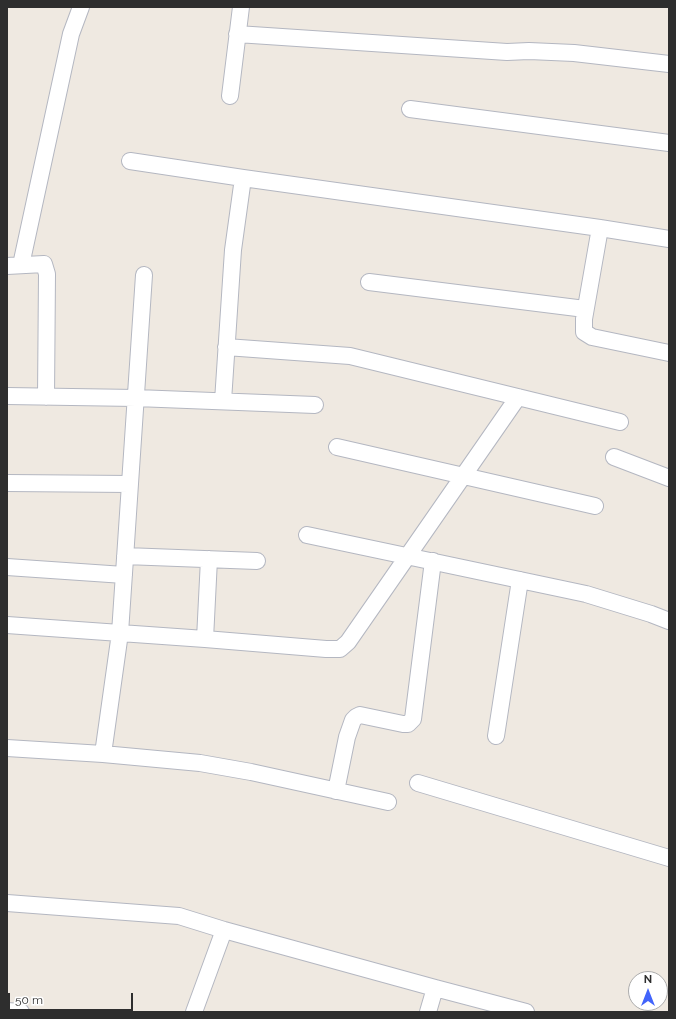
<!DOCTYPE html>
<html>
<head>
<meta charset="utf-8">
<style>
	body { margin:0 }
	#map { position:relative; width:676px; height:1019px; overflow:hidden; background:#efe9e1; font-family:Raleway,sans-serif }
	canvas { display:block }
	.frame { position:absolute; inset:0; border:8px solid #2e2e2e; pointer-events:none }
	.north { position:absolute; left:628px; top:971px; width:40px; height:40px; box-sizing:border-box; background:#fff; border:1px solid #ababab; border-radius:50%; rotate:0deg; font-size:11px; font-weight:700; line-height:16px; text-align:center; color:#2e2e2e }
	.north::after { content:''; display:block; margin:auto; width:14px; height:18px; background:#4264fb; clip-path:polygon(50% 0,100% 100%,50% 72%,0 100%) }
	.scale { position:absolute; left:8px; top:993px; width:125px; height:18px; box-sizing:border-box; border:2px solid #2e2e2e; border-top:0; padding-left:5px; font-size:12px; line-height:14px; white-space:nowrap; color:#2e2e2e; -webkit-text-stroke:3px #fff; paint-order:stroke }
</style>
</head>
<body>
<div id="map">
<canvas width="676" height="1019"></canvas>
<div class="frame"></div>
<div class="north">N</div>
<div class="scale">50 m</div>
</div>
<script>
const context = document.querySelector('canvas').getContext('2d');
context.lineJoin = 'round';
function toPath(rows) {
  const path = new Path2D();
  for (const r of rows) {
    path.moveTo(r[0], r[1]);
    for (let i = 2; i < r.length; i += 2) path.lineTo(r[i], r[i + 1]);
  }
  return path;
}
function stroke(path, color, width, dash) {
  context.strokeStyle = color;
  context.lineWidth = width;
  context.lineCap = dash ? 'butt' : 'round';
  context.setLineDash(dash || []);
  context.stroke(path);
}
const minor = toPath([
	[237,34,507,52,529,51,574,53,669,64],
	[230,96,241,7],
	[410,109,669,143],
	[130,161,243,178,600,228,669,239],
	[600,228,584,319,584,332,592,337,669,353],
	[21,265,71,34,81,7],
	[7,266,44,264,47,274,46,397],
	[369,282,585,309],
	[226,347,350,356,620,422],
	[7,396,136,398,315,405],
	[223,401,233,250,243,178],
	[337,447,595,506],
	[614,457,669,478],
	[7,483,130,484],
	[307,535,586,594,651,614,669,621],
	[125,556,257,561],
	[7,567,124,575],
	[7,625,205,639,326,649,340,649,348,642,518,397],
	[205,639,209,559],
	[496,736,520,580],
	[7,748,103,754,200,763,251,772,388,802],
	[103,754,120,633,144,275],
	[418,783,669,858],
	[336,791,347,737,353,720,356,717,360,715,403,724,408,724,413,719,433,561],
	[7,903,179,916,224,930,435,988,526,1012],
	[7,1011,21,1012],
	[194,1012,224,930],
	[428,1012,435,988]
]);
stroke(minor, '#b4b7c1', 18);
stroke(minor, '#fff', 16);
</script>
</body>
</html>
